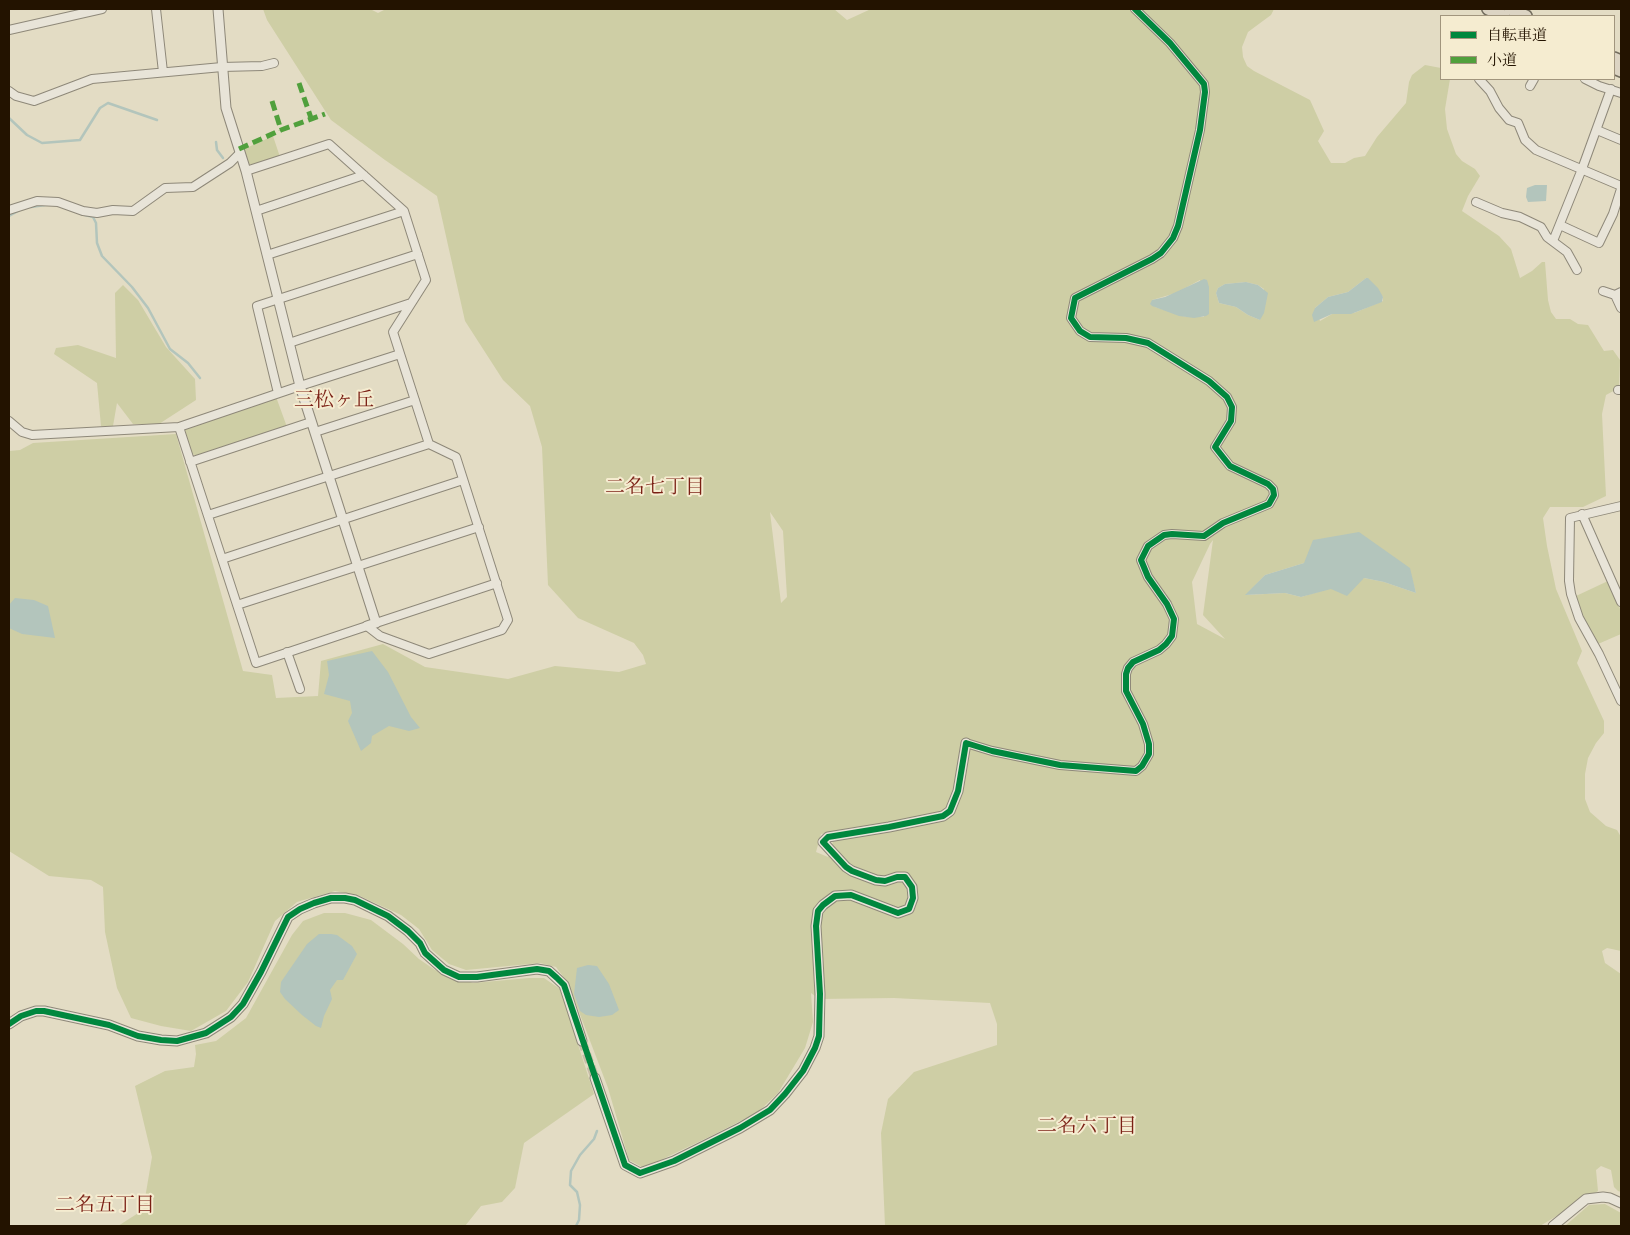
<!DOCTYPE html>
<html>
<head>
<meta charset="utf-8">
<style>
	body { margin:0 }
	#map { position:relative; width:1630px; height:1235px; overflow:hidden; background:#e3dcc4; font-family:"Sorts Mill Goudy","Noto Serif JP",serif }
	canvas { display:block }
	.frame { position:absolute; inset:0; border:10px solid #231300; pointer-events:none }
	.legend { position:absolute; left:1440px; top:15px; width:175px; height:65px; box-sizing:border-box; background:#f5ecd0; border:1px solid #a1957d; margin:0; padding:6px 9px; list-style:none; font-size:15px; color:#231300 }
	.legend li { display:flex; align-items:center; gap:10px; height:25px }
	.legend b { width:25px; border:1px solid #a1957d }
</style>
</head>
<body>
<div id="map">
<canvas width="1630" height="1235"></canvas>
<div class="frame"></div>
<ul class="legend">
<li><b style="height:6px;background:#00873e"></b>自転車道</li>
<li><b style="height:6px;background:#50a03c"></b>小道</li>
</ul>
</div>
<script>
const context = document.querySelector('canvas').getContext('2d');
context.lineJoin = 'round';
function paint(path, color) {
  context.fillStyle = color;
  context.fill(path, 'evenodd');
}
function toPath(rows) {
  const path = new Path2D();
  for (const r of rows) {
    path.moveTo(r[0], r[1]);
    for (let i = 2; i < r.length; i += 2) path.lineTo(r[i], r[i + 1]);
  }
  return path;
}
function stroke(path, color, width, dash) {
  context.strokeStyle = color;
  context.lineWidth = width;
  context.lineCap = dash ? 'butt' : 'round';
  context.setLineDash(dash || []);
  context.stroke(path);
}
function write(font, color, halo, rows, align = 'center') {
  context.font = font + ' "Sorts Mill Goudy","Noto Serif JP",serif';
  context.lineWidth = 4;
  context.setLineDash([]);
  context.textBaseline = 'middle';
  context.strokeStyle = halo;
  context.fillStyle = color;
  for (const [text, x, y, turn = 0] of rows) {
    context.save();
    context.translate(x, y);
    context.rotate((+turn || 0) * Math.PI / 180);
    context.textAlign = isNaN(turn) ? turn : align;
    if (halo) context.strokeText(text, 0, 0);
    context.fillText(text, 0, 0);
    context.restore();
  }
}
const green = toPath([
	[263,9,370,9,378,13,386,9,834,9,847,20,871,9,1274,9,1271,15,1248,32,1242,47,1243,57,1247,66,1254,71,1310,100,1324,131,1318,141,1331,163,1345,163,1354,158,1365,156,1377,137,1406,103,1409,82,1412,75,1425,65,1441,68,1441,79,1450,79,1445,109,1447,129,1456,154,1462,161,1475,169,1480,176,1468,196,1462,211,1499,236,1511,249,1520,278,1532,271,1542,262,1545,262,1548,300,1551,312,1556,319,1570,319,1578,324,1588,325,1604,351,1613,350,1620,360,1619,388,1606,395,1602,414,1606,496,1583,507,1550,507,1543,518,1547,546,1556,589,1582,651,1577,663,1604,721,1604,733,1596,743,1588,758,1585,774,1585,799,1590,812,1606,826,1617,830,1621,837,1621,951,1607,948,1602,951,1605,963,1621,974,1621,1192,1618,1191,1614,1187,1611,1170,1601,1166,1596,1170,1598,1191,1540,1226,885,1226,881,1133,888,1099,914,1072,997,1045,997,1024,990,1003,894,998,819,999,811,993,813,1022,805,1048,778,1093,758,1112,713,1135,644,1168,629,1160,608,1088,568,983,556,967,540,963,466,970,449,964,432,950,419,929,401,915,360,896,335,891,297,902,275,921,248,982,226,1011,191,1031,161,1026,131,1018,117,988,105,932,103,887,91,880,49,876,9,851,9,451,20,450,33,443,176,434,243,671,272,675,276,698,318,696,321,661,383,644,425,667,508,679,555,666,619,672,646,664,643,655,634,643,578,618,548,585,542,447,530,406,503,380,465,321,437,196,385,160,331,120,267,20],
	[1366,278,1383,297,1383,301,1354,313,1332,314,1320,321,1315,308,1328,297,1348,292],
	[1200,280,1204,317,1186,317,1155,307,1152,300,1176,293],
	[1246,282,1258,285,1264,289,1260,320,1248,315,1236,307,1219,303,1216,293,1218,288,1225,284],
	[770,512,783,531,787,597,781,603],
	[1213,540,1203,615,1225,639,1197,624,1192,582,1210,544],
	[1304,563,1409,568,1416,593,1384,582,1364,578,1301,597,1285,593,1246,595,1265,575],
	[836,832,828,857,816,852,821,834],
	[273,136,280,157,254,165,249,164,244,149],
	[123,285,138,300,166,347,195,379,196,400,159,424,133,424,117,403,113,426,101,426,97,383,54,354,56,348,78,345,116,358,115,293],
	[275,394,287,427,198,456,192,454,184,428],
	[1608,581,1621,611,1621,634,1598,644,1586,626,1580,613,1576,596],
	[324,913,345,913,371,920,403,944,419,959,435,970,473,983,529,978,544,978,560,989,594,1094,524,1143,515,1188,502,1202,481,1206,465,1226,118,1226,143,1210,152,1157,135,1086,165,1071,194,1067,196,1054,195,1045,216,1041,246,1018,292,935,303,921],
	[1605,1204,1621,1213,1621,1226,1565,1226,1589,1205]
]);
const water = toPath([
	[1535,185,1547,185,1546,201,1528,202,1526,197,1527,188],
	[1366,278,1368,278,1378,288,1383,297,1382,302,1351,314,1332,314,1314,322,1312,315,1315,308,1328,297,1348,292],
	[1204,279,1207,280,1209,287,1209,314,1206,316,1194,318,1179,316,1152,306,1150,304,1152,300,1165,297],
	[1246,282,1258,285,1268,293,1264,313,1260,320,1248,315,1236,307,1219,303,1216,293,1218,288,1225,284],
	[1359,532,1410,568,1416,593,1384,582,1364,578,1347,596,1331,589,1301,597,1285,593,1245,595,1265,575,1304,563,1313,540],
	[15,598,34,600,48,606,55,638,22,634,9,628,9,605],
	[372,651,388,672,411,717,420,728,409,731,389,726,372,736,371,743,361,751,348,721,352,713,350,701,324,694,329,675,327,661],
	[319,934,331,934,337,935,352,946,357,954,343,980,337,980,330,990,332,999,324,1016,321,1028,316,1026,302,1015,285,999,280,992,281,982,307,944],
	[588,965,597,966,609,984,619,1010,612,1015,599,1017,586,1015,580,1011,574,994,577,968]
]);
const stream = toPath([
	[9,118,27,135,42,143,80,140,100,108,108,103,157,120],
	[216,142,217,150,223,158],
	[31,207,45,205],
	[81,214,93,217,96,223,97,243,102,256,132,287,148,308,170,349,188,363,200,378],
	[9,216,18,211],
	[576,1226,579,1220,580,1205,577,1192,570,1185,571,1171,580,1155,594,1139,597,1131]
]);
const tertiaryTunnel = toPath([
	[582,1041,595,1078]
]);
const minor = toPath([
	[156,9,163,72],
	[9,30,102,9],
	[1479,79,1490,91,1499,108,1509,120,1518,123,1525,140,1536,150,1621,186],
	[1585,79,1599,86,1621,93],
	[1530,86,1534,79],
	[9,91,16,96,34,101,92,79,222,67,262,66,274,63],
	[1597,130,1621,140],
	[1476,202,1502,213,1520,217,1541,227,1547,237,1567,252,1577,270],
	[9,210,37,201,58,202,83,211,97,213,113,210,133,211,165,188,193,187,230,163,240,153],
	[256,211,364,175],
	[1560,225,1599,243,1613,214,1621,189],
	[1553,241,1582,169,1611,89],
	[267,255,404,211],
	[1603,291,1615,295,1621,292],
	[1615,295,1621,308],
	[289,343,411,303],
	[1618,390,1621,390],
	[278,393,257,306,418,254],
	[9,421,22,432,32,435,179,427,300,386,400,354],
	[179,427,256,663,367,626,380,636,429,654,502,630,508,620,456,457,429,444,393,332,426,280,404,211,329,144,246,171],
	[315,432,415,400],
	[190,462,311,422],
	[1621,506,1570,518,1569,581,1571,594,1579,618,1599,654,1621,701],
	[1582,514,1621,602],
	[208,515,429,444],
	[222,559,463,480],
	[237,605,479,527],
	[376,623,497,583],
	[287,652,300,689],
	[966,743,992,751,1060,765,1136,771,1142,766,1149,754,1149,744,1143,724,1126,691,1126,674,1128,668,1133,662,1159,650,1166,644,1172,636,1174,619,1167,604,1148,577,1141,560,1148,546,1164,535,1172,534,1204,536,1223,523,1269,504,1274,495,1273,489,1268,484,1230,466,1215,447,1231,421,1232,407,1227,397,1209,381,1148,343,1126,338,1090,337,1080,331,1071,318,1075,298,1152,259,1161,253,1173,238,1178,226,1200,130,1205,92,1204,84,1170,43,1135,9]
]);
const tertiary = toPath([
	[218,9,226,108,246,171,300,386,376,623,367,626],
	[9,1024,21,1016,36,1011,44,1011,109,1025,138,1036,161,1040,177,1041,206,1033,231,1017,243,1004,261,972,288,917,300,909,314,903,331,898,345,898,355,900,388,916,408,931,420,943,425,953,444,970,459,977,477,977,537,969,549,971,564,985,582,1041],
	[595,1078,625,1165,640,1173,674,1161,740,1128,770,1110,785,1094,803,1071,815,1048,819,1036,820,994,816,926,818,911,823,905,835,896,851,895,898,913,909,909,913,898,912,887,905,877,897,877,885,881,876,880,852,871,846,867,823,842,828,837,889,827,943,816,950,811,958,791,966,743],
	[1553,1226,1586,1199,1603,1197,1610,1198,1621,1203]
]);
const primary = toPath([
	[1488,9,1504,16],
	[1510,9,1526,16],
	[1614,58,1621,61],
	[1614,68,1621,71]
]);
const quiet = toPath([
	[299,83,311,118],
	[272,101,281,130],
	[239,149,281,130,325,114]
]);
const cycleway = toPath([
	[9,1024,21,1016,36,1011,44,1011,109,1025,138,1036,161,1040,177,1041,206,1033,231,1017,243,1004,261,972,288,917,300,909,314,903,331,898,345,898,355,900,388,916,408,931,420,943,425,953,444,970,459,977,477,977,537,969,549,971,557,978,564,985,625,1165,640,1173,674,1161,740,1128,770,1110,785,1094,803,1071,815,1048,819,1036,820,994,816,926,818,911,823,905,835,896,851,895,898,913,909,909,913,898,912,887,905,877,897,877,885,881,876,880,852,871,846,867,823,842,828,837,889,827,943,816,950,811,958,791,966,743,992,751,1060,765,1136,771,1142,766,1149,754,1149,744,1143,724,1126,691,1126,674,1128,668,1133,662,1159,650,1166,644,1172,636,1174,619,1167,604,1148,577,1141,560,1148,546,1164,535,1172,534,1204,536,1223,523,1269,504,1274,495,1273,489,1268,484,1230,466,1215,447,1231,421,1232,407,1227,397,1209,381,1148,343,1126,338,1090,337,1080,331,1071,318,1075,298,1152,259,1161,253,1173,238,1178,226,1200,130,1205,92,1204,84,1170,43,1135,9]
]);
const neighbourhoodNames = [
	["三松ヶ丘",334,403],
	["二名七丁目",655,490],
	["二名六丁目",1087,1129],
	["二名五丁目",105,1208]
];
paint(green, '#cecea5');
paint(water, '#b3c5bc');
stroke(stream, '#b3c5bc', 2.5);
stroke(tertiaryTunnel, '#c6bea7', 9, [9, 4.5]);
stroke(minor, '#8e8879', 10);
stroke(tertiary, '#8e8879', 11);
stroke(primary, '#736d5e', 14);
stroke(minor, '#e8e4d8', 8);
stroke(tertiary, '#e8e4d8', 9);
stroke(primary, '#dcd4c3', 11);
stroke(quiet, '#50a03c', 5, [10, 5]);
stroke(cycleway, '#00873e', 6);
write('20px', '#7a1f14', '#f5ecd0', neighbourhoodNames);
</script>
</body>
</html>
